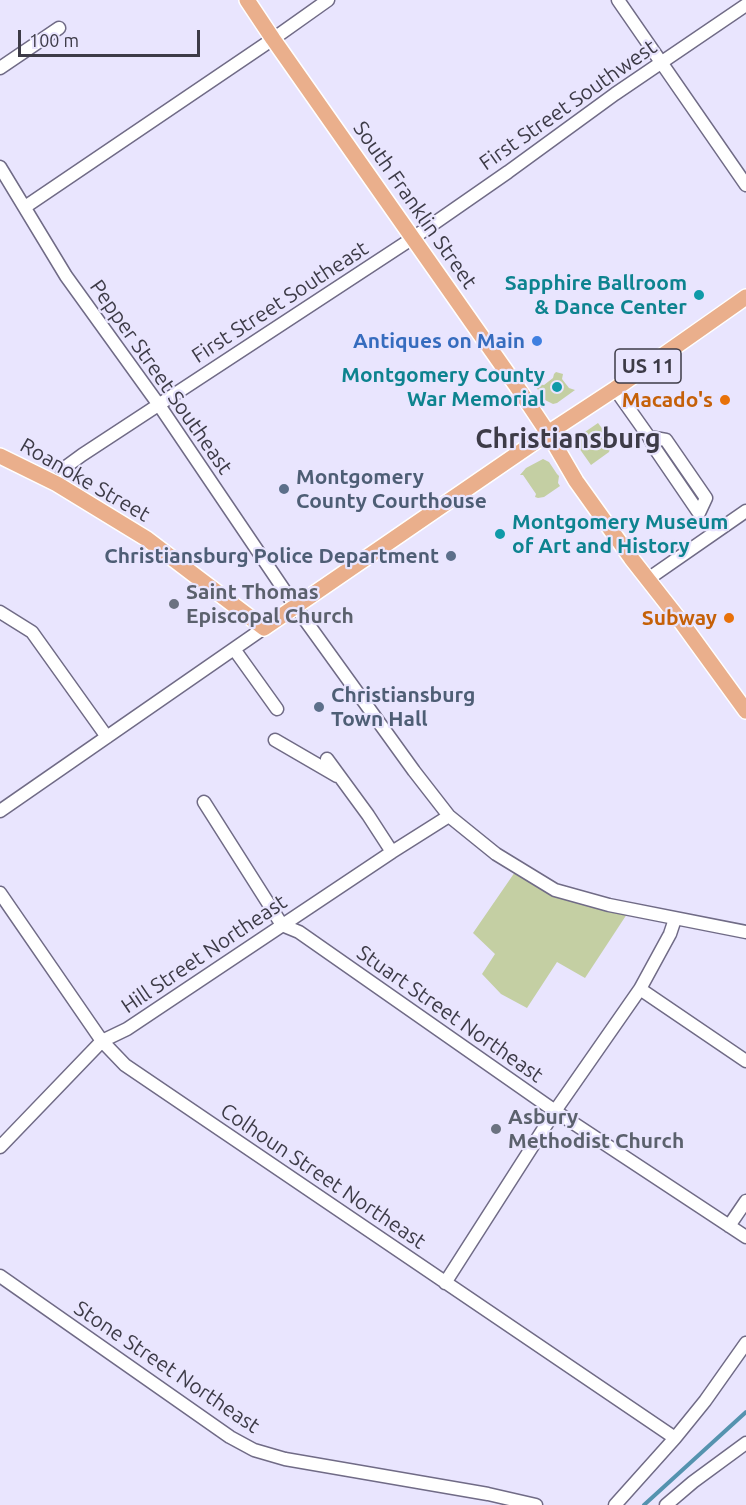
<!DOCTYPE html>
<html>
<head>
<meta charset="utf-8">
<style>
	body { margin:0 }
	#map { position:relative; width:746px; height:1505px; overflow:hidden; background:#e9e5fe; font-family:Ubuntu,sans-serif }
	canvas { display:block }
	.scale { position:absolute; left:18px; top:30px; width:182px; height:27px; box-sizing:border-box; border:3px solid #3d3b47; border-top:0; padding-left:8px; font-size:18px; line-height:21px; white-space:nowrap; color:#3d3b47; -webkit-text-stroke:4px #e9e5fe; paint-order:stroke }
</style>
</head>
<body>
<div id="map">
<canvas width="746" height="1505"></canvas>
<div class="scale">100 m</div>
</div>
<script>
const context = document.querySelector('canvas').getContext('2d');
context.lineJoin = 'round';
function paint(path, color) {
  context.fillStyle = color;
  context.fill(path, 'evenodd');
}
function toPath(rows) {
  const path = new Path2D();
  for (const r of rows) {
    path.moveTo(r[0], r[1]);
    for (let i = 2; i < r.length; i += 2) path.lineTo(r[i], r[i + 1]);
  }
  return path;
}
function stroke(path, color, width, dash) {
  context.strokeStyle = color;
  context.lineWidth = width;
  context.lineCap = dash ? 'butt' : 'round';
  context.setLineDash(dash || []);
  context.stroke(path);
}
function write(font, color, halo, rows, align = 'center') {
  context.font = font + ' Ubuntu,sans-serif';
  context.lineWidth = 4.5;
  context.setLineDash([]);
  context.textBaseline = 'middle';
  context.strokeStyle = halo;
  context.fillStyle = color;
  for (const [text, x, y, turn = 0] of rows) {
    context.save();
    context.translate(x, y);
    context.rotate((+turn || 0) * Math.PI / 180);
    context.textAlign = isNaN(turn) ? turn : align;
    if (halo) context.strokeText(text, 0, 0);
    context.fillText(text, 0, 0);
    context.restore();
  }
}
const green = toPath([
	[556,372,563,374,562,379,569,388,575,390,557,403,553,404,545,400,536,387,538,384,544,385,553,378,554,374],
	[598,423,610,439,611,446,609,452,591,465,579,448,577,442,582,434],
	[543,459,549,462,557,474,559,476,558,483,560,486,544,497,538,498,535,497,536,494,523,475,520,475,526,468],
	[515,872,556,897,601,909,627,914,585,978,557,962,527,1008,501,994,482,974,495,954,473,933]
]);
const stream = toPath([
	[644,1505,746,1412]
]);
const minor = toPath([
	[618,0,746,185],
	[0,68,59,28],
	[0,167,66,276,159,405,295,606,414,771,449,816,496,854,555,890,609,905,746,932],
	[25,207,273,39,328,0],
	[615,389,649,437,666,440,706,498,699,513],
	[649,437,656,450,699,513],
	[57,484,67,466,82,455,413,238,508,172,615,94,746,5],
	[648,579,746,511],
	[0,612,32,632,107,737],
	[234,649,277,709],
	[275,740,337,776],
	[327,759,368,815,392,852],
	[204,802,282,925,299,932,555,1111,746,1237],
	[0,811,264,628],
	[0,893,102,1041,125,1065,675,1438],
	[640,989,746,1061],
	[0,1147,102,1041,127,1029,392,852,449,816],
	[729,1226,746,1201],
	[0,1276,230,1437,254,1450,285,1459,488,1494,536,1505],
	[445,1283,555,1111,640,989,670,934,675,919],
	[615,1505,675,1438,705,1401,746,1343],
	[666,1505,693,1482,746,1443]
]);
const major = toPath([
	[247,0,273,39,520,391,548,433,576,481,631,558,682,623,746,711],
	[0,456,57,484,147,539,264,628,548,433,615,389,746,297]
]);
const markers = [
	[699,295,6,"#0f9aa8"],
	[537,341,6,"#3f7fe0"],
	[557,387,6,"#0f9aa8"],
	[725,400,6,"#e8710a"],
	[284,489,6,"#5c6f8a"],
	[500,534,6,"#0f9aa8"],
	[451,556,6,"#5c6f8a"],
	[174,604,6,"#6b7280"],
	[729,618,6,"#e8710a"],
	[319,707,6,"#5c6f8a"],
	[496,1129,6,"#6b7280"]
];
const shields = [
	[648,366,66]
];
const shieldNames = [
	["US 11",648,366]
];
const streetNames = [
	["First Street Southwest",568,105,-35],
	["South Franklin Street",415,205,55],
	["First Street Southeast",280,302,-33],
	["Pepper Street Southeast",161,377,55],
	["Roanoke Street",85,480,30],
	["Hill Street Northeast",204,954,-34],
	["Stuart Street Northeast",450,1014,35],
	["Colhoun Street Northeast",323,1176,34],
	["Stone Street Northeast",167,1367,34]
];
const cultureNames = [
	["Sapphire Ballroom",687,283],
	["& Dance Center",687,307],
	["Montgomery County",545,375],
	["War Memorial",545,399],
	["Montgomery Museum",512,522,"left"],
	["of Art and History",512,546,"left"]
];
const shopNames = [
	["Antiques on Main",525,341]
];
const foodNames = [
	["Macado's",713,400],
	["Subway",717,618]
];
const serviceNames = [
	["Montgomery",296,477],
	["County Courthouse",296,501],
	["Christiansburg Police Department",439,556,"right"],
	["Christiansburg",331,695],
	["Town Hall",331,719]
];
const worshipNames = [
	["Saint Thomas",186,592],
	["Episcopal Church",186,616],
	["Asbury",508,1117],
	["Methodist Church",508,1141]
];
const districtNames = [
	["Christiansburg",568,439]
];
paint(green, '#c4cfa3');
stroke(stream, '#5593af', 4);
stroke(minor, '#706b86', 15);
stroke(major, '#fff', 18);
stroke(minor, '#fff', 12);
stroke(major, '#eaaf8c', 15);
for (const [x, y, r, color] of markers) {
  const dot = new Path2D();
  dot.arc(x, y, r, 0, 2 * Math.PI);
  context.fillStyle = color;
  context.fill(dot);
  stroke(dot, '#e9e5fe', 2);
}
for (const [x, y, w] of shields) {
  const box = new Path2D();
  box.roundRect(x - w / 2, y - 17, w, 34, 4.5);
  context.fillStyle = '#e9e5fe';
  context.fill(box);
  stroke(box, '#3d3b47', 1.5);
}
write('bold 20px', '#3d3b47', null, shieldNames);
write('21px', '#3d3b47', '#e9e5fe', streetNames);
write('bold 21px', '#0d838f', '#e9e5fe', cultureNames, 'right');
write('bold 21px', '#366cbe', '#e9e5fe', shopNames, 'right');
write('bold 21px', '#c56008', '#e9e5fe', foodNames, 'right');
write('bold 21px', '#4e5e75', '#e9e5fe', serviceNames, 'left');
write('bold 21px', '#5b616d', '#e9e5fe', worshipNames, 'left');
write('bold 27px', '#3d3b47', '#e9e5fe', districtNames);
</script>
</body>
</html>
